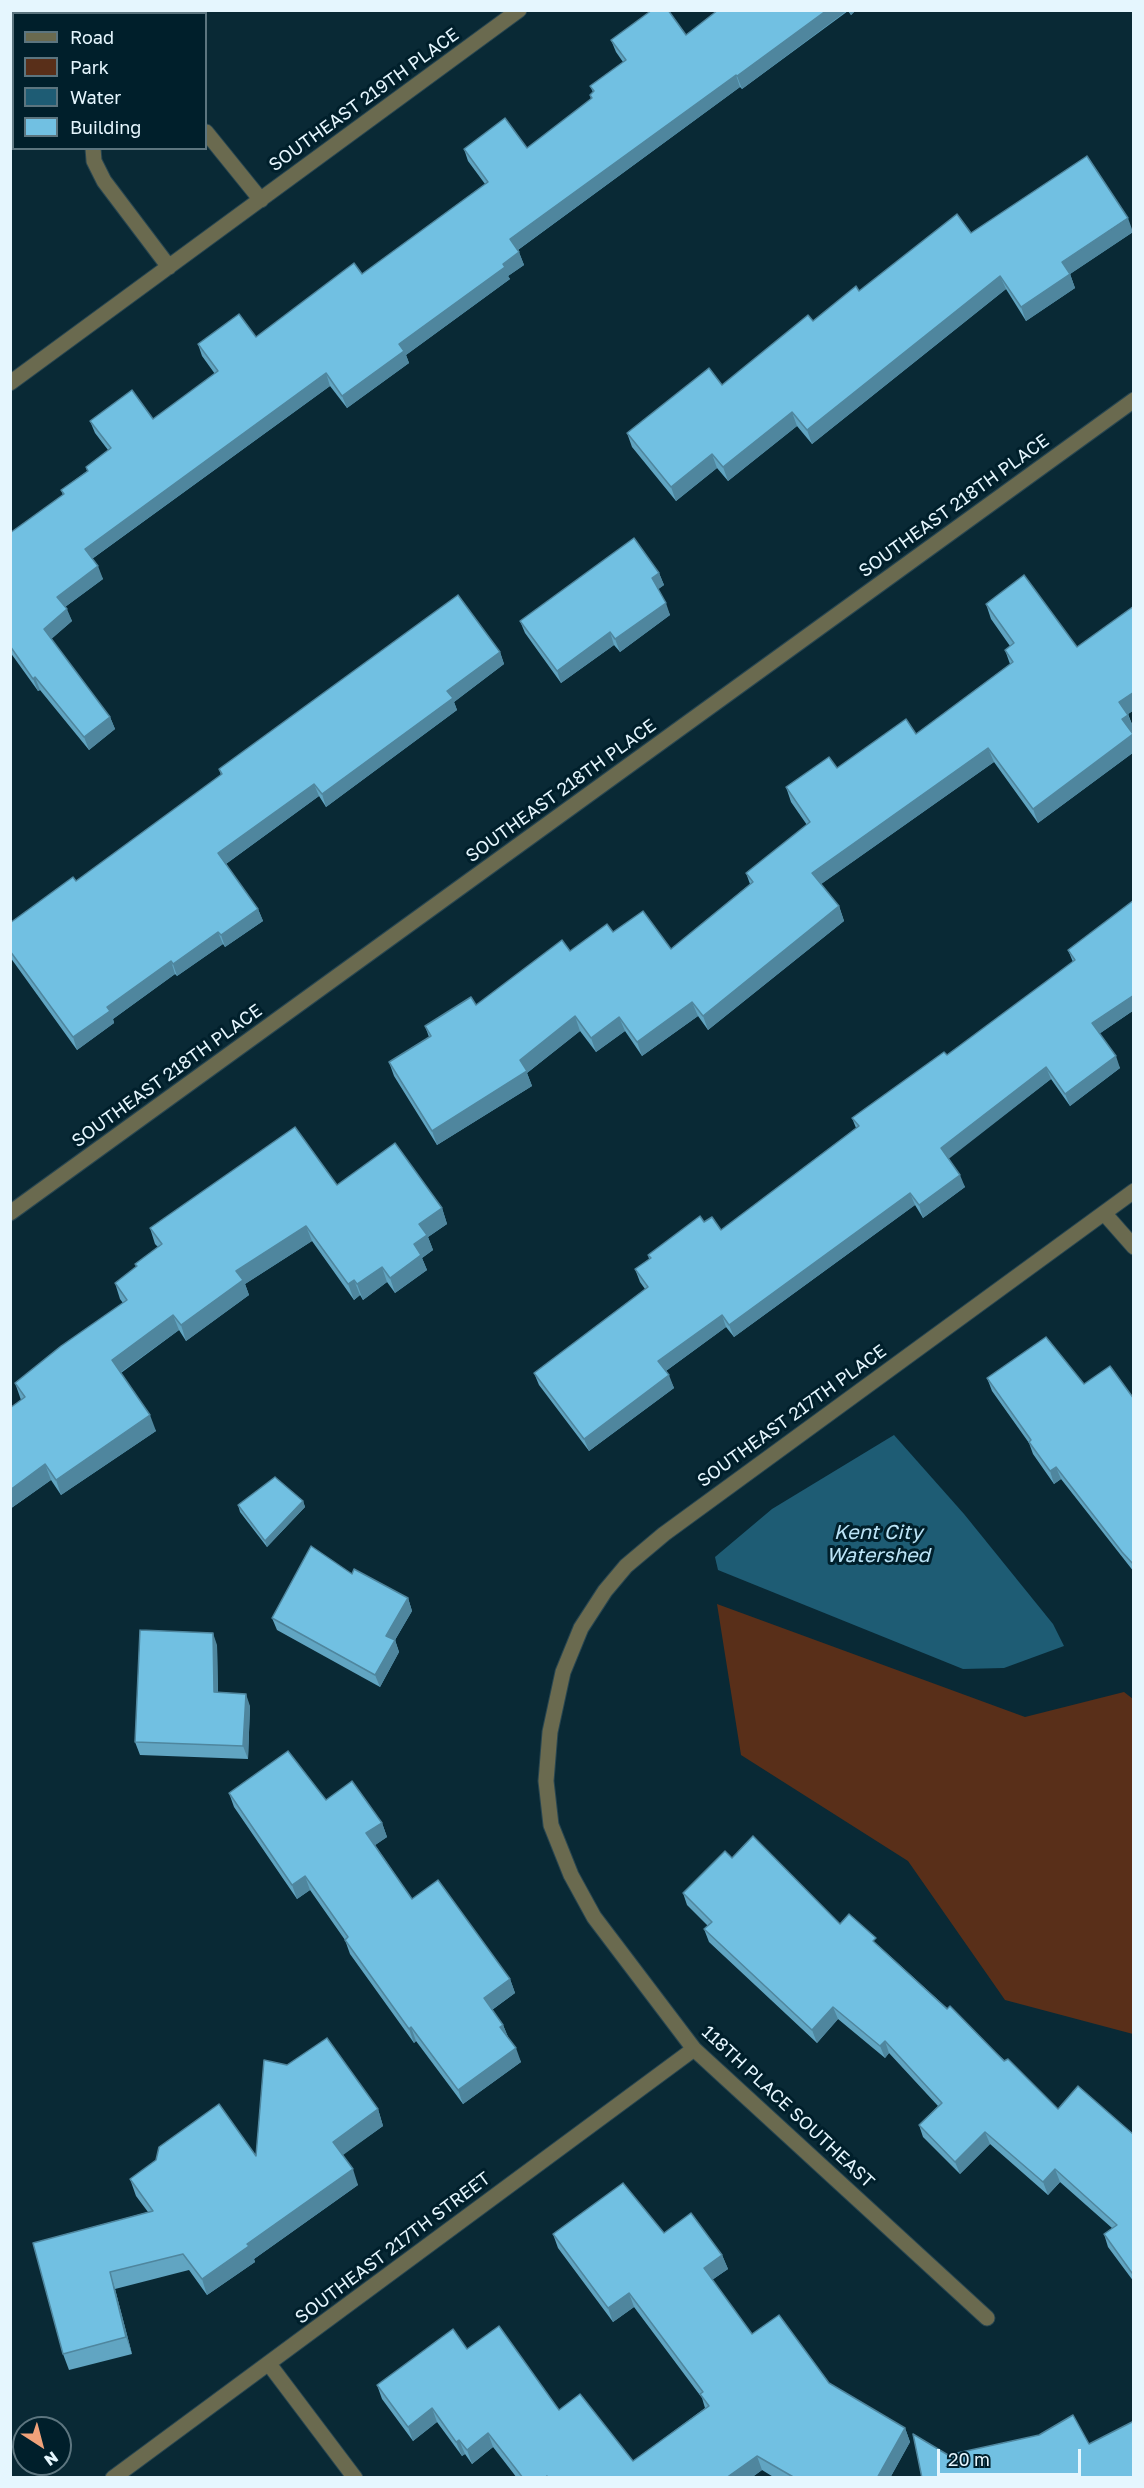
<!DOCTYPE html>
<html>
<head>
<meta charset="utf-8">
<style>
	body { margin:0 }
	#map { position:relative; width:1144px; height:2488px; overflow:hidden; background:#092935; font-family:"Golos Text",sans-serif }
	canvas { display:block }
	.frame { position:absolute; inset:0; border:12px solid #e5f6fe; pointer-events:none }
	.legend { position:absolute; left:12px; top:12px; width:195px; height:138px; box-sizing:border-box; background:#001f2b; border:2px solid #5c757f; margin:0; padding:8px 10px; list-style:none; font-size:18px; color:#e5f6fe }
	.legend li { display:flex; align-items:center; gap:12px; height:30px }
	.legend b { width:30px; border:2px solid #5c757f }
	.north { position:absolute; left:12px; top:2416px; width:60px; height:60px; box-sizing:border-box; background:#001f2b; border:2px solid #5c757f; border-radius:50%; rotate:144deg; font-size:16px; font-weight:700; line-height:24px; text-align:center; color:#e5f6fe }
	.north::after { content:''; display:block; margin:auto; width:21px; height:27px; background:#f0a27a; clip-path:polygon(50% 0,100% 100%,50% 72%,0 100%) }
	.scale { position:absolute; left:937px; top:2449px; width:144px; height:27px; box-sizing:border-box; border:3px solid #e5f6fe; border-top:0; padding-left:8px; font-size:18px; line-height:21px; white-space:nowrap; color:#e5f6fe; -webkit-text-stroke:4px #001f2b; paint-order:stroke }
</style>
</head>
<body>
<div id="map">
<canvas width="1144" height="2488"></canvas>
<div class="frame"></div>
<ul class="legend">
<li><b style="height:8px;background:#6a6a4f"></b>Road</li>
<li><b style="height:16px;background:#592f19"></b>Park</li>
<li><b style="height:16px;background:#1e5c74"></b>Water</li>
<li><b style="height:16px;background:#71c0e2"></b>Building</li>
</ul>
<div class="north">N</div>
<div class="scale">20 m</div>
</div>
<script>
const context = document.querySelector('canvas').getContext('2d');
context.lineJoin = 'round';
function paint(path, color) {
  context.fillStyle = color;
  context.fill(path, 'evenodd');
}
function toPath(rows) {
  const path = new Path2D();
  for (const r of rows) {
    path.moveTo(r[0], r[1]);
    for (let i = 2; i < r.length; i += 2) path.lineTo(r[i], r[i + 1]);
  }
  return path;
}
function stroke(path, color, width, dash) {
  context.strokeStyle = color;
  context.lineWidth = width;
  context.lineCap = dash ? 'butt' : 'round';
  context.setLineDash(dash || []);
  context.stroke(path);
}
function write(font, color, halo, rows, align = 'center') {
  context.font = font + ' "Golos Text",sans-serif';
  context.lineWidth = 6;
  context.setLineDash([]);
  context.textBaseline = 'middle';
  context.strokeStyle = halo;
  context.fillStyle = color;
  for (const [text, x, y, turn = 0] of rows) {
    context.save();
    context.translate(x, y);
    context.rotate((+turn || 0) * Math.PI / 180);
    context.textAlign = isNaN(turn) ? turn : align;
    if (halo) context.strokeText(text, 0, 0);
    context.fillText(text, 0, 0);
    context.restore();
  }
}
const green = toPath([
	[717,1604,1025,1717,1124,1692,1133,1699,1133,2034,1005,2000,908,1861,741,1755]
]);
const water = toPath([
	[894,1435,964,1514,1053,1624,1064,1646,1004,1668,963,1669,718,1570,715,1557,772,1509]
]);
const minor = toPath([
	[206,132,261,200],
	[93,148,94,161,104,181,169,267],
	[10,383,519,10],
	[10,1213,1134,400],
	[1104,1213,1134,1247],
	[987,2318,694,2049,594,1917,571,1875,551,1825,546,1781,550,1732,563,1672,581,1628,605,1591,626,1566,664,1534,1134,1191],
	[269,2364,355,2478],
	[113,2478,694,2049]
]);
const wall = toPath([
	[718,10,856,10,851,15,848,11,742,89,740,87,518,250,524,265,508,276,510,279,406,355,409,363,347,408,330,386,92,559,103,579,65,607,72,621,51,639,110,717,115,729,89,750,40,690,38,691,10,652,10,533,63,495,61,490,87,471,86,467,108,450,95,433,90,421,153,419,215,374,202,356,198,344,256,337,362,274,485,184,468,161,464,149,527,148,591,99,590,95,593,92,590,86,623,62,616,52,611,40,686,35],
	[1133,232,1070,274,1075,288,1026,321,1006,289,812,444,797,426,728,481,717,468,676,501,632,447,627,433,722,385,813,321,859,291,971,233],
	[659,573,664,585,658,589,670,615,620,652,614,645,561,683,525,633,520,621],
	[986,604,1077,647,1134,606,1134,710,1128,714,1134,729,1131,731,1134,735,1134,752,1038,823,994,762,821,884,839,906,844,921,708,1030,698,1016,642,1056,625,1031,596,1052,580,1031,527,1073,532,1086,437,1145,394,1076,389,1062,429,1037,425,1026,476,1005,570,951,613,932,671,949,750,884,746,873,807,825,791,802,786,787,837,768,916,734,1010,664,1005,650,1010,646,991,619],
	[500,652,504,664,454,702,457,710,326,807,319,796,226,864,258,909,263,921,225,947,223,944,177,976,175,974,113,1019,114,1023,77,1050,10,957,10,923,76,881,221,775,219,769],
	[1134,900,1134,1010,1099,1034,1120,1068,1070,1106,1051,1079,948,1158,965,1187,923,1218,915,1205,734,1337,726,1327,666,1371,674,1388,589,1451,539,1385,534,1373,645,1289,640,1282,635,1269,649,1259,648,1255,704,1222,721,1230,856,1128,852,1118,947,1055,1073,962,1068,950],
	[337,1185,442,1208,447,1224,428,1237,433,1250,422,1258,427,1270,395,1293,387,1282,363,1300,360,1295,354,1300,312,1241,245,1284,249,1295,186,1341,179,1330,121,1373,156,1431,61,1495,51,1480,10,1509,10,1408,21,1400,15,1383,123,1303,120,1299,115,1283,136,1267,135,1264,158,1247,155,1244,150,1228],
	[987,1378,1084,1384,1134,1399,1134,1572,1061,1479,1054,1484,1033,1454,1029,1443,992,1391],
	[303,1501,305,1507,267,1547,240,1512,238,1505],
	[352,1574,408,1598,412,1611,395,1640,399,1652,380,1687,277,1630,272,1618],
	[217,1645,218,1693,250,1706,248,1759,140,1755,135,1742],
	[229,1793,326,1800,382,1823,387,1837,375,1845,412,1899,510,1979,515,1993,492,2010,503,2025,508,2037,521,2062,463,2104,416,2041,414,2043,350,1954,345,1940,310,1890,297,1899,234,1807],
	[732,1858,840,1924,879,1946,1058,2109,1134,2135,1134,2282,1108,2247,1104,2234,1112,2228,1060,2182,1048,2195,990,2144,960,2174,923,2137,919,2125,938,2106,889,2053,885,2058,838,2019,817,2043,709,1942,704,1929,708,1926,687,1905,683,1893],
	[378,2109,383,2126,342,2155,358,2185,254,2259,255,2262,207,2295,189,2270,115,2289,132,2354,69,2370,63,2354,33,2243,148,2212,136,2196,130,2179,256,2156],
	[664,2233,722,2255,728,2269,712,2280,752,2334,829,2383,905,2428,910,2442,890,2478,775,2478,762,2470,751,2478,517,2478,493,2447,472,2464,465,2454,462,2456,437,2422,413,2441,382,2399,377,2385,467,2349,559,2410,633,2461,705,2408,702,2398,634,2307,613,2322,558,2248,553,2234]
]);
const shadedWall = toPath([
	[827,10,848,10,742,89,737,76],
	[849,10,856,10,851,15],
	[14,52,14,67,10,69,10,54],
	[736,75,740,87,515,252,510,239],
	[1128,218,1133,232,1067,276,1062,262],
	[519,252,524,265,508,276,510,279,406,355,409,363,347,408,342,396,399,344],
	[1070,274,1075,288,1026,321,1021,307],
	[1000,276,1006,289,812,444,807,430],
	[326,373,330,386,89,561,85,549],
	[792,412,797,426,728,481,723,467],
	[712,454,717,468,676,501,671,487],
	[98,566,103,579,61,610,57,597],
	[659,573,664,585,656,591,652,578],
	[666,603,670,615,620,652,615,639],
	[67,609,72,621,48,642,44,629],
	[610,632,614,645,561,683,557,671],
	[500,652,504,664,454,702,457,710,326,807,322,794,447,691],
	[35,677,40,690,38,691,33,679],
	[1134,692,1134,710,1124,717,1119,702],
	[1128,715,1134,729,1127,733,1122,719],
	[110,717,115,729,89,750,84,737],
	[1133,734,1134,752,1038,823,1033,809],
	[988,748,994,762,817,887,812,873],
	[314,784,319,796,223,866,218,853],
	[839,906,844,921,708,1030,703,1016],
	[258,909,263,921,225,947,221,935],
	[218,932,223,944,177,976,173,964],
	[171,961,175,974,113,1019,114,1023,77,1050,73,1037,107,1007],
	[1134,995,1134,1010,1096,1036,1092,1023],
	[692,1002,698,1016,642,1056,637,1042],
	[575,1016,580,1031,527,1073,532,1086,437,1145,432,1131],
	[619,1017,625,1031,596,1052,591,1038],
	[1116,1056,1120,1068,1070,1106,1065,1094],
	[1046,1067,1051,1079,946,1161,941,1148],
	[960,1175,965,1187,923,1218,919,1205],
	[910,1193,915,1205,734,1337,729,1325],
	[442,1208,447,1224,428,1237,433,1250,422,1258,427,1270,395,1293,390,1278,414,1244,419,1224],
	[306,1226,312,1241,245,1284,249,1295,186,1341,181,1325,236,1271],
	[382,1267,387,1282,363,1300,357,1284],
	[354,1280,360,1295,354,1300,348,1284],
	[173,1315,179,1330,117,1375,112,1360],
	[722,1315,726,1327,663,1373,658,1361],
	[669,1375,674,1388,589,1451,584,1439],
	[150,1415,156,1431,61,1495,56,1480],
	[45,1464,51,1480,10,1509,10,1490],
	[1056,1467,1061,1479,1054,1484,1050,1471],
	[303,1501,305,1507,267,1547,265,1541],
	[408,1598,412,1611,395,1640,399,1652,380,1687,375,1675,386,1636],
	[213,1633,217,1645,218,1705,214,1692],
	[246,1694,250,1706,248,1759,243,1746],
	[382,1823,387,1837,371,1848,366,1833],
	[305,1876,310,1890,297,1899,292,1885],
	[510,1979,515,1993,489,2012,484,1998],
	[833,2007,838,2019,817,2043,812,2030],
	[503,2025,509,2039,500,2027],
	[411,2027,416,2041,414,2043,409,2029],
	[885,2041,889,2053,885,2058,880,2046],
	[516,2048,521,2062,463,2104,458,2090],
	[378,2109,383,2126,339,2158,333,2142],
	[985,2132,990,2144,960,2174,955,2162],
	[353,2169,358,2185,254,2259,255,2262,207,2295,202,2279,247,2244],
	[1055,2169,1060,2182,1048,2195,1043,2182],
	[722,2255,728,2269,709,2282,704,2268],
	[110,2272,115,2289,132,2354,126,2337],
	[629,2293,634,2307,613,2322,608,2308],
	[432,2408,437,2422,413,2441,408,2427],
	[905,2428,910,2442,890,2478,877,2478],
	[488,2433,493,2447,472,2464,467,2450],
	[459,2440,465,2454,462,2456,456,2442],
	[757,2456,762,2470,751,2478,726,2478]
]);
const building = toPath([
	[10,10,32,10,34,13,14,14,14,52,10,54,10,10],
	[652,10,668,10,686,35,718,10,827,10,737,76,736,75,510,239,519,252,503,264,505,267,399,344,404,351,342,396,326,373,85,549,98,566,57,597,67,609,44,629,110,717,84,737,35,677,33,679,10,646,10,533,64,494,61,490,88,471,86,467,111,448,90,421,132,390,153,419,218,371,198,344,239,314,256,337,354,263,362,274,488,182,464,149,505,118,527,148,592,98,590,95,594,91,590,86,626,60,611,40,652,10],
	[1087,156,1128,218,1062,262,1070,274,1021,307,1000,276,807,430,792,412,723,467,712,454,671,487,627,433,709,368,722,385,808,315,813,321,856,286,859,291,957,214,971,233,1087,156],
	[634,538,659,573,652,578,666,603,615,639,610,632,557,671,520,621,634,538],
	[1024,575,1077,647,1134,606,1134,692,1119,702,1128,715,1122,719,1133,734,1033,809,988,748,812,873,839,906,703,1016,692,1002,637,1042,619,1017,591,1038,575,1016,520,1060,527,1071,432,1131,389,1062,431,1036,425,1026,471,997,476,1005,562,940,570,951,607,924,613,932,643,911,671,949,753,882,746,873,810,822,786,787,829,757,837,768,906,719,916,734,1013,662,1005,650,1014,643,986,604,1024,575],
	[458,595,500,652,447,691,453,698,322,794,314,784,218,853,258,909,221,935,218,932,173,964,171,961,107,1007,110,1011,73,1037,10,951,10,923,73,877,76,881,222,774,219,769,458,595],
	[1134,900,1134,995,1092,1023,1116,1056,1065,1094,1046,1067,941,1148,960,1175,919,1205,910,1193,729,1325,722,1315,658,1361,669,1375,584,1439,534,1373,648,1287,635,1269,651,1258,648,1255,700,1216,704,1222,712,1217,721,1230,859,1126,852,1118,944,1052,947,1055,1075,960,1068,950,1134,900],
	[295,1127,337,1185,395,1143,442,1208,419,1224,427,1235,414,1244,421,1255,390,1278,382,1267,357,1284,354,1280,348,1284,306,1226,236,1271,243,1280,181,1325,173,1315,112,1360,150,1415,56,1480,45,1464,10,1490,10,1408,25,1397,15,1383,61,1346,127,1300,115,1283,137,1266,135,1264,162,1244,150,1228,295,1127],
	[1046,1337,1084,1384,1110,1366,1134,1399,1134,1565,1122,1552,1056,1467,1050,1471,1029,1442,1031,1440,987,1378,1046,1337],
	[275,1477,303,1501,265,1541,238,1505,275,1477],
	[311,1546,352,1574,354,1569,408,1598,386,1636,395,1640,375,1675,272,1618,311,1546],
	[140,1630,213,1633,214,1692,246,1694,243,1746,135,1742,140,1630],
	[288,1751,326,1800,352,1781,382,1823,366,1833,412,1899,438,1880,510,1979,484,1998,503,2025,500,2027,516,2048,458,2090,411,2027,409,2029,345,1940,348,1937,305,1876,292,1885,229,1793,288,1751],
	[753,1836,840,1924,849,1914,876,1938,873,1941,947,2009,950,2006,1004,2061,1008,2059,1058,2109,1078,2086,1134,2135,1134,2272,1132,2273,1104,2234,1117,2225,1055,2169,1043,2182,985,2132,955,2162,919,2125,942,2103,885,2041,880,2046,833,2007,812,2030,704,1929,712,1922,683,1893,725,1851,732,1858,753,1836],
	[327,2038,378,2109,333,2142,353,2169,247,2244,249,2246,202,2279,183,2254,110,2272,126,2337,63,2354,33,2243,153,2211,130,2179,156,2160,159,2147,219,2104,256,2156,264,2060,287,2065,327,2038],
	[623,2183,664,2233,691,2213,722,2255,704,2268,752,2334,779,2315,829,2383,905,2428,877,2478,795,2478,757,2456,726,2478,548,2478,547,2476,545,2478,523,2478,488,2433,467,2450,459,2440,456,2442,432,2408,408,2427,377,2385,453,2329,467,2349,499,2326,559,2410,580,2394,633,2461,709,2406,700,2394,703,2392,629,2293,608,2308,553,2234,623,2183],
	[1073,2415,1089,2444,1134,2421,1134,2478,922,2478,913,2434,948,2455,1039,2435,1073,2415]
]);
const streetNames = [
	["SOUTHEAST 219TH PLACE",364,100,-36],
	["SOUTHEAST 218TH PLACE",954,506,-36],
	["SOUTHEAST 218TH PLACE",561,791,-36],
	["SOUTHEAST 218TH PLACE",167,1076,-36],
	["SOUTHEAST 217TH PLACE",792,1416,-36],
	["118TH PLACE SOUTHEAST",788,2107,43],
	["SOUTHEAST 217TH STREET",393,2248,-37]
];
const waterNames = [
	["Kent City",878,1533],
	["Watershed",878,1556]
];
paint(green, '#592f19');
paint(water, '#1e5c74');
stroke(minor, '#284651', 17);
stroke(minor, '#6a6a4f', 15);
paint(wall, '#61a5c2');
paint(shadedWall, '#4f869e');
paint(building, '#71c0e2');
stroke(building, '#4f869e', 1.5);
write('18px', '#e5f6fe', '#001f2b', streetNames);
write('italic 20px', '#bce4f7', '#001f2b', waterNames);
</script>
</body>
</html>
